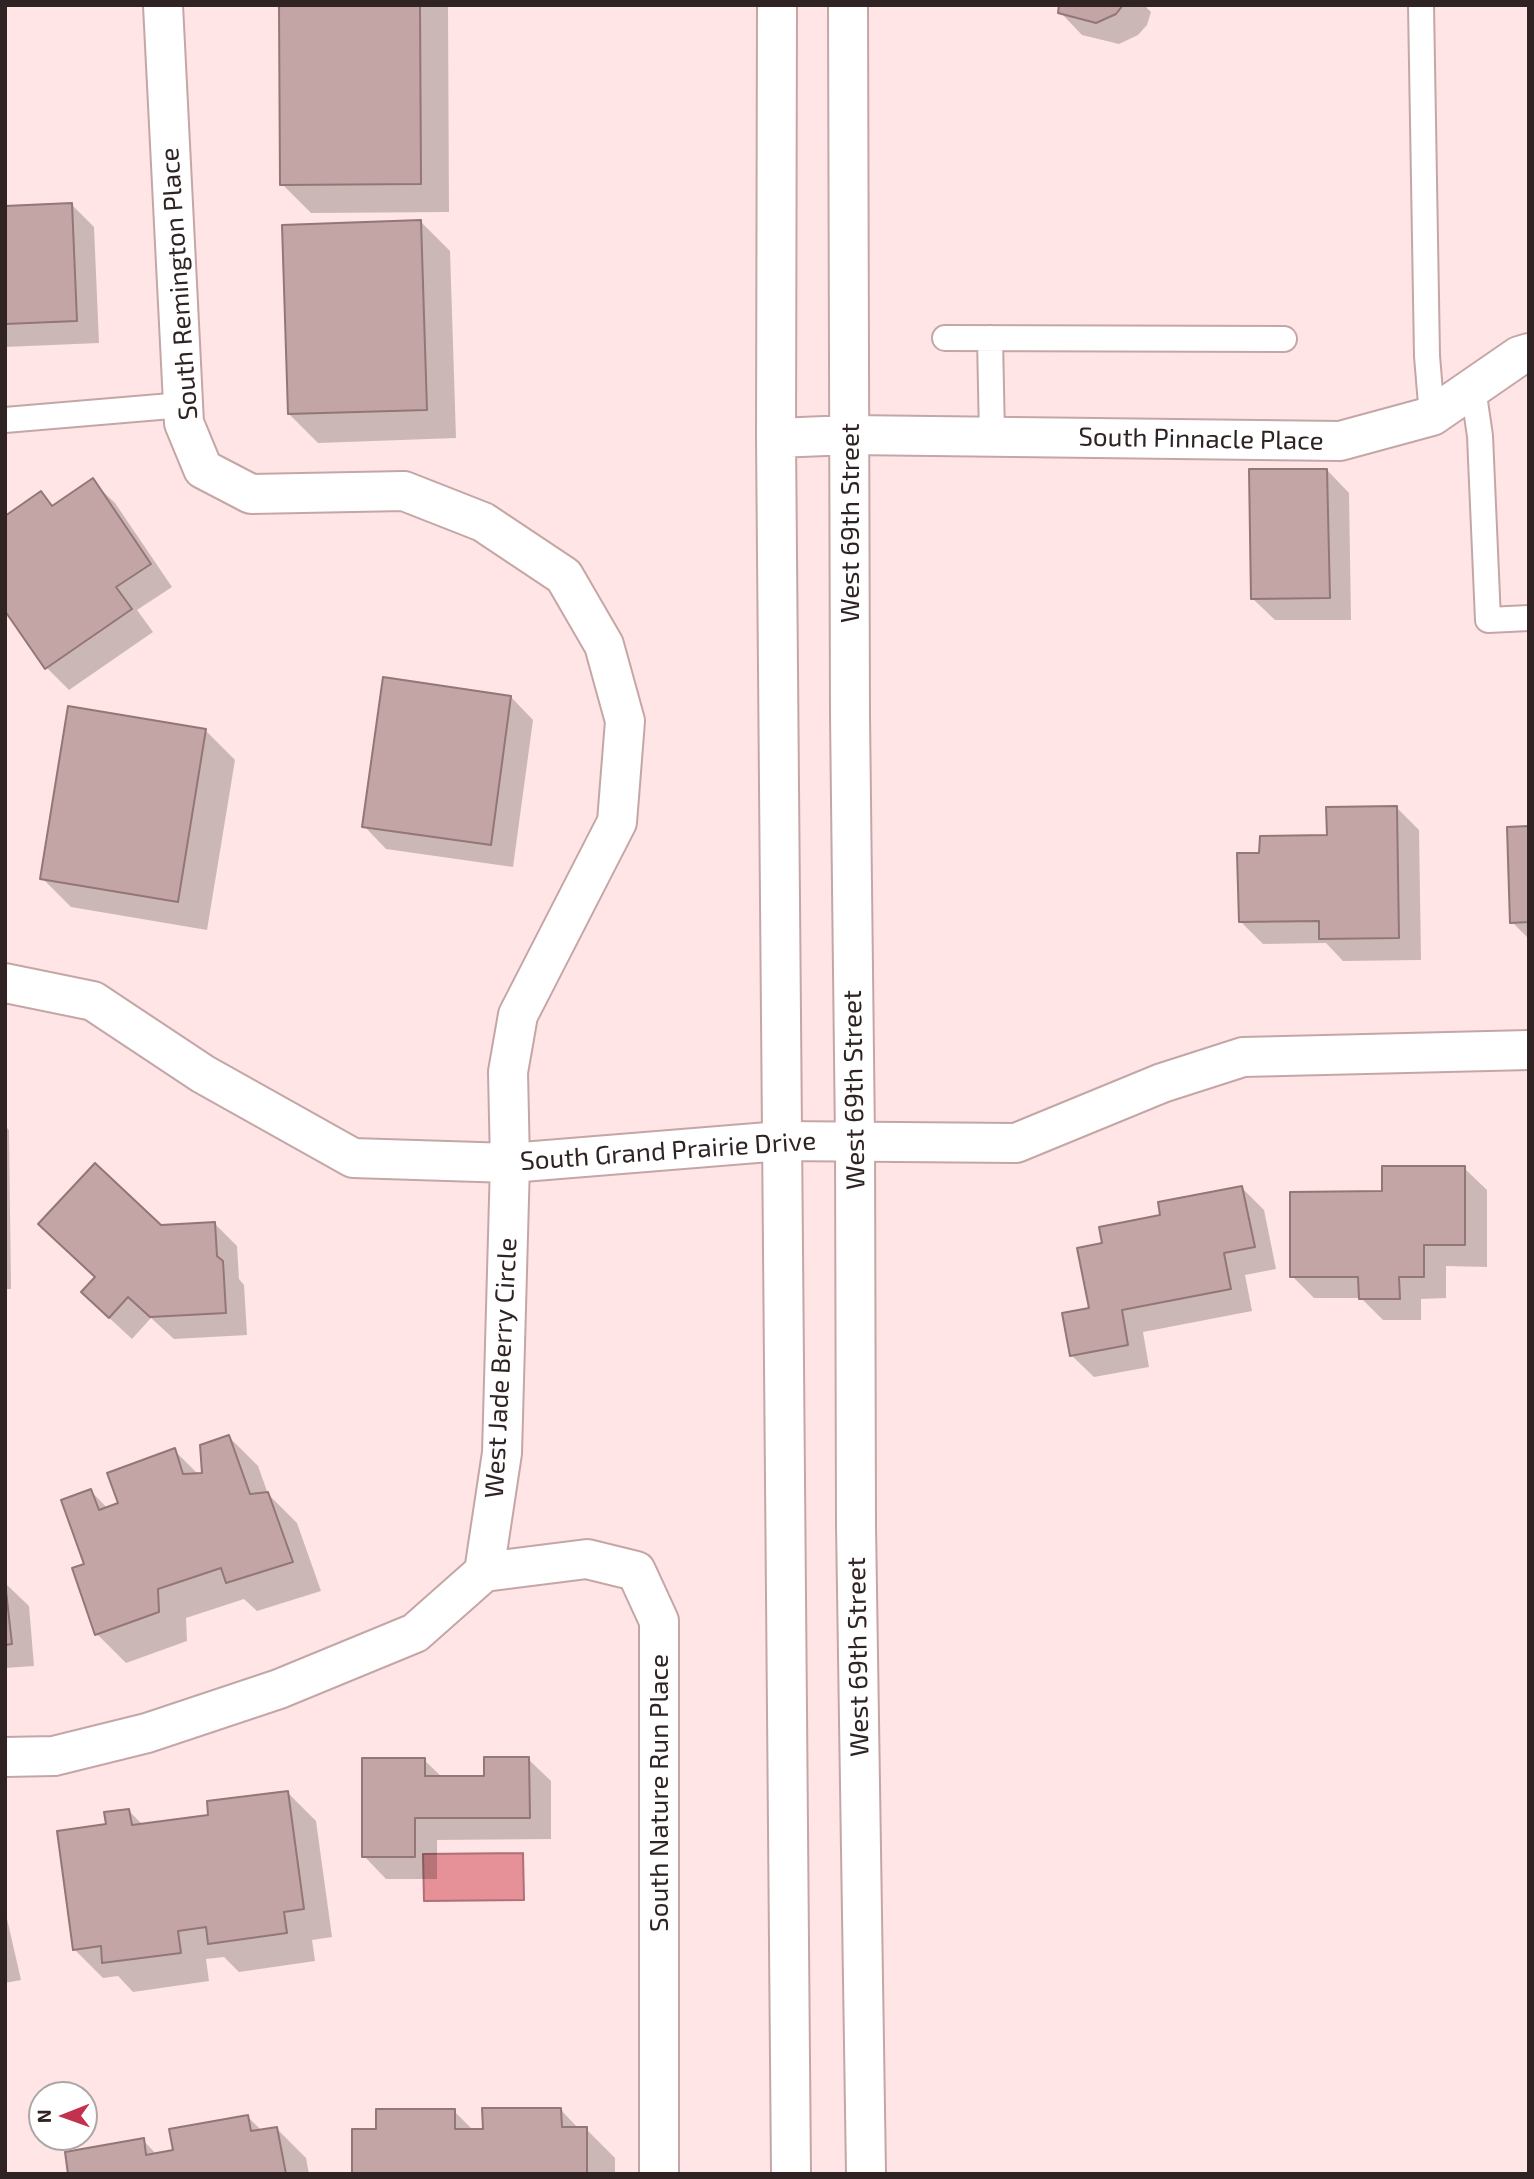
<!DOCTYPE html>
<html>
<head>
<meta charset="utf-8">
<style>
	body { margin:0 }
	#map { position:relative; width:1534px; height:2179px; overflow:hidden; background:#ffe5e5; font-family:"Exo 2",sans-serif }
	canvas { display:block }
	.frame { position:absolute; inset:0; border:7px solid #2f2323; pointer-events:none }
	.north { position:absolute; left:28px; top:2081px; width:70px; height:70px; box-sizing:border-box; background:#fff; border:2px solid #aca7a7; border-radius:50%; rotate:269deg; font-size:19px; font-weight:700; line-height:28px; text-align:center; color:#2f2323 }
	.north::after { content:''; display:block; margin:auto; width:24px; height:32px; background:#c2314d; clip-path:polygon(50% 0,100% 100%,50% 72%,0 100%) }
</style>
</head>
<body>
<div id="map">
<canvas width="1534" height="2179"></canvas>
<div class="frame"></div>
<div class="north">N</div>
</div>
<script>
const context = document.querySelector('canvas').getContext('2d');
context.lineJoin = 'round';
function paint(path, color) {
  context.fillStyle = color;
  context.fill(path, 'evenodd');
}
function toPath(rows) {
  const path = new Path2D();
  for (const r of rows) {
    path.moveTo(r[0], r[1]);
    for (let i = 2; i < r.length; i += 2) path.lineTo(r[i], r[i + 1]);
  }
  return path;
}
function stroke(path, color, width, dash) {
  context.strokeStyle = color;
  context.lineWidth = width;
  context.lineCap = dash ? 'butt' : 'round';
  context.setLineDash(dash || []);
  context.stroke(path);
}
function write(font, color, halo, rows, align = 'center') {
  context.font = font + ' "Exo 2",sans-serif';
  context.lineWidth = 5;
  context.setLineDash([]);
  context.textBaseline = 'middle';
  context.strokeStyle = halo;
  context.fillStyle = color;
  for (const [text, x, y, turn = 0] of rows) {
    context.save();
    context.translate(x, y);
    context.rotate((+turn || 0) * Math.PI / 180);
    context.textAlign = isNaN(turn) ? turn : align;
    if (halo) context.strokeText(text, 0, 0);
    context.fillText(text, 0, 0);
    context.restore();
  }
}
const water = toPath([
	[523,1853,524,1900,424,1901,423,1854,523,1853]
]);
const shadow = toPath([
	[281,5,448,5,449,212,311,213,282,184],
	[1061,5,1144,5,1151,12,1147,25,1138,35,1119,44,1082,35,1060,12],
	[72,205,94,227,99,343,5,347,5,208],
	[421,222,450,251,456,438,318,443,289,414],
	[1327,470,1349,493,1351,620,1275,620,1252,598],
	[92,481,115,503,172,587,137,610,153,632,69,690,47,668,41,493,55,507],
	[511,697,533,720,513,867,386,849,364,826],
	[206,731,235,760,207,930,71,907,42,878],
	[1397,808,1419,830,1421,960,1343,961,1326,943,1263,944,1240,921,1328,837],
	[1529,828,1529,939,1512,922],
	[5,1126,9,1130,11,1289,5,1289],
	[1464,1168,1487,1190,1487,1267,1446,1266,1446,1298,1421,1299,1421,1320,1383,1320,1361,1298,1314,1298,1292,1276],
	[1242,1188,1264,1210,1276,1269,1245,1275,1252,1311,1143,1332,1149,1367,1094,1377,1071,1355,1091,1309,1104,1244,1162,1217],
	[214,1223,237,1246,239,1279,244,1285,247,1335,174,1339,151,1318,132,1339,105,1314,96,1278,161,1226],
	[229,1437,258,1466,268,1494,297,1523,321,1591,257,1611,244,1599,186,1618,187,1641,126,1663,97,1634,86,1565,91,1491,108,1509,120,1504,174,1450,199,1475,204,1475],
	[5,1569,7,1585,29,1606,34,1666,5,1668],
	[528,1759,551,1781,551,1839,437,1840,437,1879,386,1879,364,1856,424,1760,443,1778,486,1778],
	[287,1792,316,1821,332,1937,312,1940,315,1961,239,1972,224,1957,206,1959,209,1981,133,1992,118,1976,103,1978,74,1949,108,1826,129,1811,143,1825,210,1817],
	[5,1910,21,1980,5,1983],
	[561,2110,579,2129,586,2129,615,2158,615,2174,353,2174,377,2131,454,2111,474,2131,485,2131],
	[248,2117,262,2131,277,2129,306,2158,309,2174,71,2174,143,2140,157,2155,175,2152]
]);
const building = toPath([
	[279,5,420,5,421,184,280,185,279,5],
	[1059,5,1123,5,1116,14,1096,23,1058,13,1059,5],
	[72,203,77,321,5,324,5,206,72,203],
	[421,220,427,410,288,414,282,225,421,220],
	[1249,469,1327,469,1330,598,1251,599,1249,469],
	[93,478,151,564,116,587,132,609,45,669,5,611,5,516,41,491,52,506,93,478],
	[383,677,511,696,491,845,362,827,383,677],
	[68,706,206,729,178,902,40,879,68,706],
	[1397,806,1399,938,1319,939,1319,921,1239,922,1237,853,1259,853,1260,836,1327,835,1326,807,1397,806],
	[1529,826,1529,922,1510,923,1507,827,1529,826],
	[95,1163,161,1225,215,1222,217,1256,223,1261,226,1313,150,1317,128,1297,109,1318,81,1292,95,1277,38,1224,95,1163],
	[1382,1166,1465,1166,1465,1245,1424,1245,1424,1277,1399,1277,1400,1299,1359,1299,1358,1277,1290,1277,1290,1192,1382,1191,1382,1166],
	[1242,1186,1255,1247,1224,1253,1231,1289,1122,1310,1128,1345,1070,1356,1062,1313,1089,1308,1077,1248,1102,1243,1099,1227,1160,1215,1158,1202,1242,1186],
	[229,1435,250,1494,268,1492,293,1562,226,1583,221,1568,158,1589,159,1612,95,1635,72,1568,84,1564,61,1500,91,1489,99,1510,118,1503,107,1473,175,1448,183,1474,202,1473,200,1445,229,1435],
	[5,1582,12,1644,5,1645,5,1582],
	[484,1757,529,1757,530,1818,415,1818,415,1857,362,1857,362,1758,425,1758,425,1776,484,1776,484,1757],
	[288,1791,304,1909,284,1912,287,1933,208,1944,206,1927,178,1931,181,1953,102,1963,101,1946,73,1950,57,1831,106,1824,104,1812,129,1809,132,1825,208,1815,207,1801,288,1791],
	[482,2108,561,2108,562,2127,587,2127,587,2174,352,2174,352,2129,376,2129,376,2109,455,2109,455,2129,483,2129,482,2108],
	[248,2115,251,2131,277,2127,286,2174,68,2174,65,2152,144,2138,146,2155,173,2150,169,2129,248,2115]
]);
const lane = toPath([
	[1421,5,1427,356,1432,416],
	[945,338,1284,339],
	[990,338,992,437],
	[1473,388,1480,436,1488,620,1529,618],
	[5,420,183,405]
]);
const street = toPath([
	[163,5,184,423,203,469,251,494,404,491,483,522,564,576,604,645,625,721,617,822,518,1015,508,1072,510,1163,502,1453,484,1572],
	[850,435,1340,441,1432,416,1519,356,1529,353],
	[5,983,93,1001,203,1074,353,1158,510,1163,781,1141,1016,1143,1162,1083,1243,1057,1529,1050],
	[484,1572,587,1559,636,1571,659,1621,659,2174],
	[5,1757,54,1756,147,1733,279,1689,415,1633,484,1572]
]);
const secondary = toPath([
	[777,5,776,438,791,2174],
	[848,5,850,715,855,1140,856,1525,866,2174],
	[776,438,850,435]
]);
const streetNames = [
	["South Remington Place",179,284,-94],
	["South Pinnacle Place",1201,439,1],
	["West 69th Street",850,523,-90],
	["West 69th Street",854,1090,-91],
	["South Grand Prairie Drive",668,1151,-4],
	["West Jade Berry Circle",501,1368,-87],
	["West 69th Street",858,1657,-91],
	["South Nature Run Place",659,1793,-90]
];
paint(water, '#e59197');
stroke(water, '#ae7074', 2);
paint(shadow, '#0003');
paint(building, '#c3a5a6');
stroke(building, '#937677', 2);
stroke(lane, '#c5a6a7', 28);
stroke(street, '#c5a6a7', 42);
stroke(secondary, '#c5a6a7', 42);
stroke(lane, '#fff', 24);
stroke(street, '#fff', 38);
stroke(secondary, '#fff', 38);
write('26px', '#2f2323', '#fff', streetNames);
</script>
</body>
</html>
